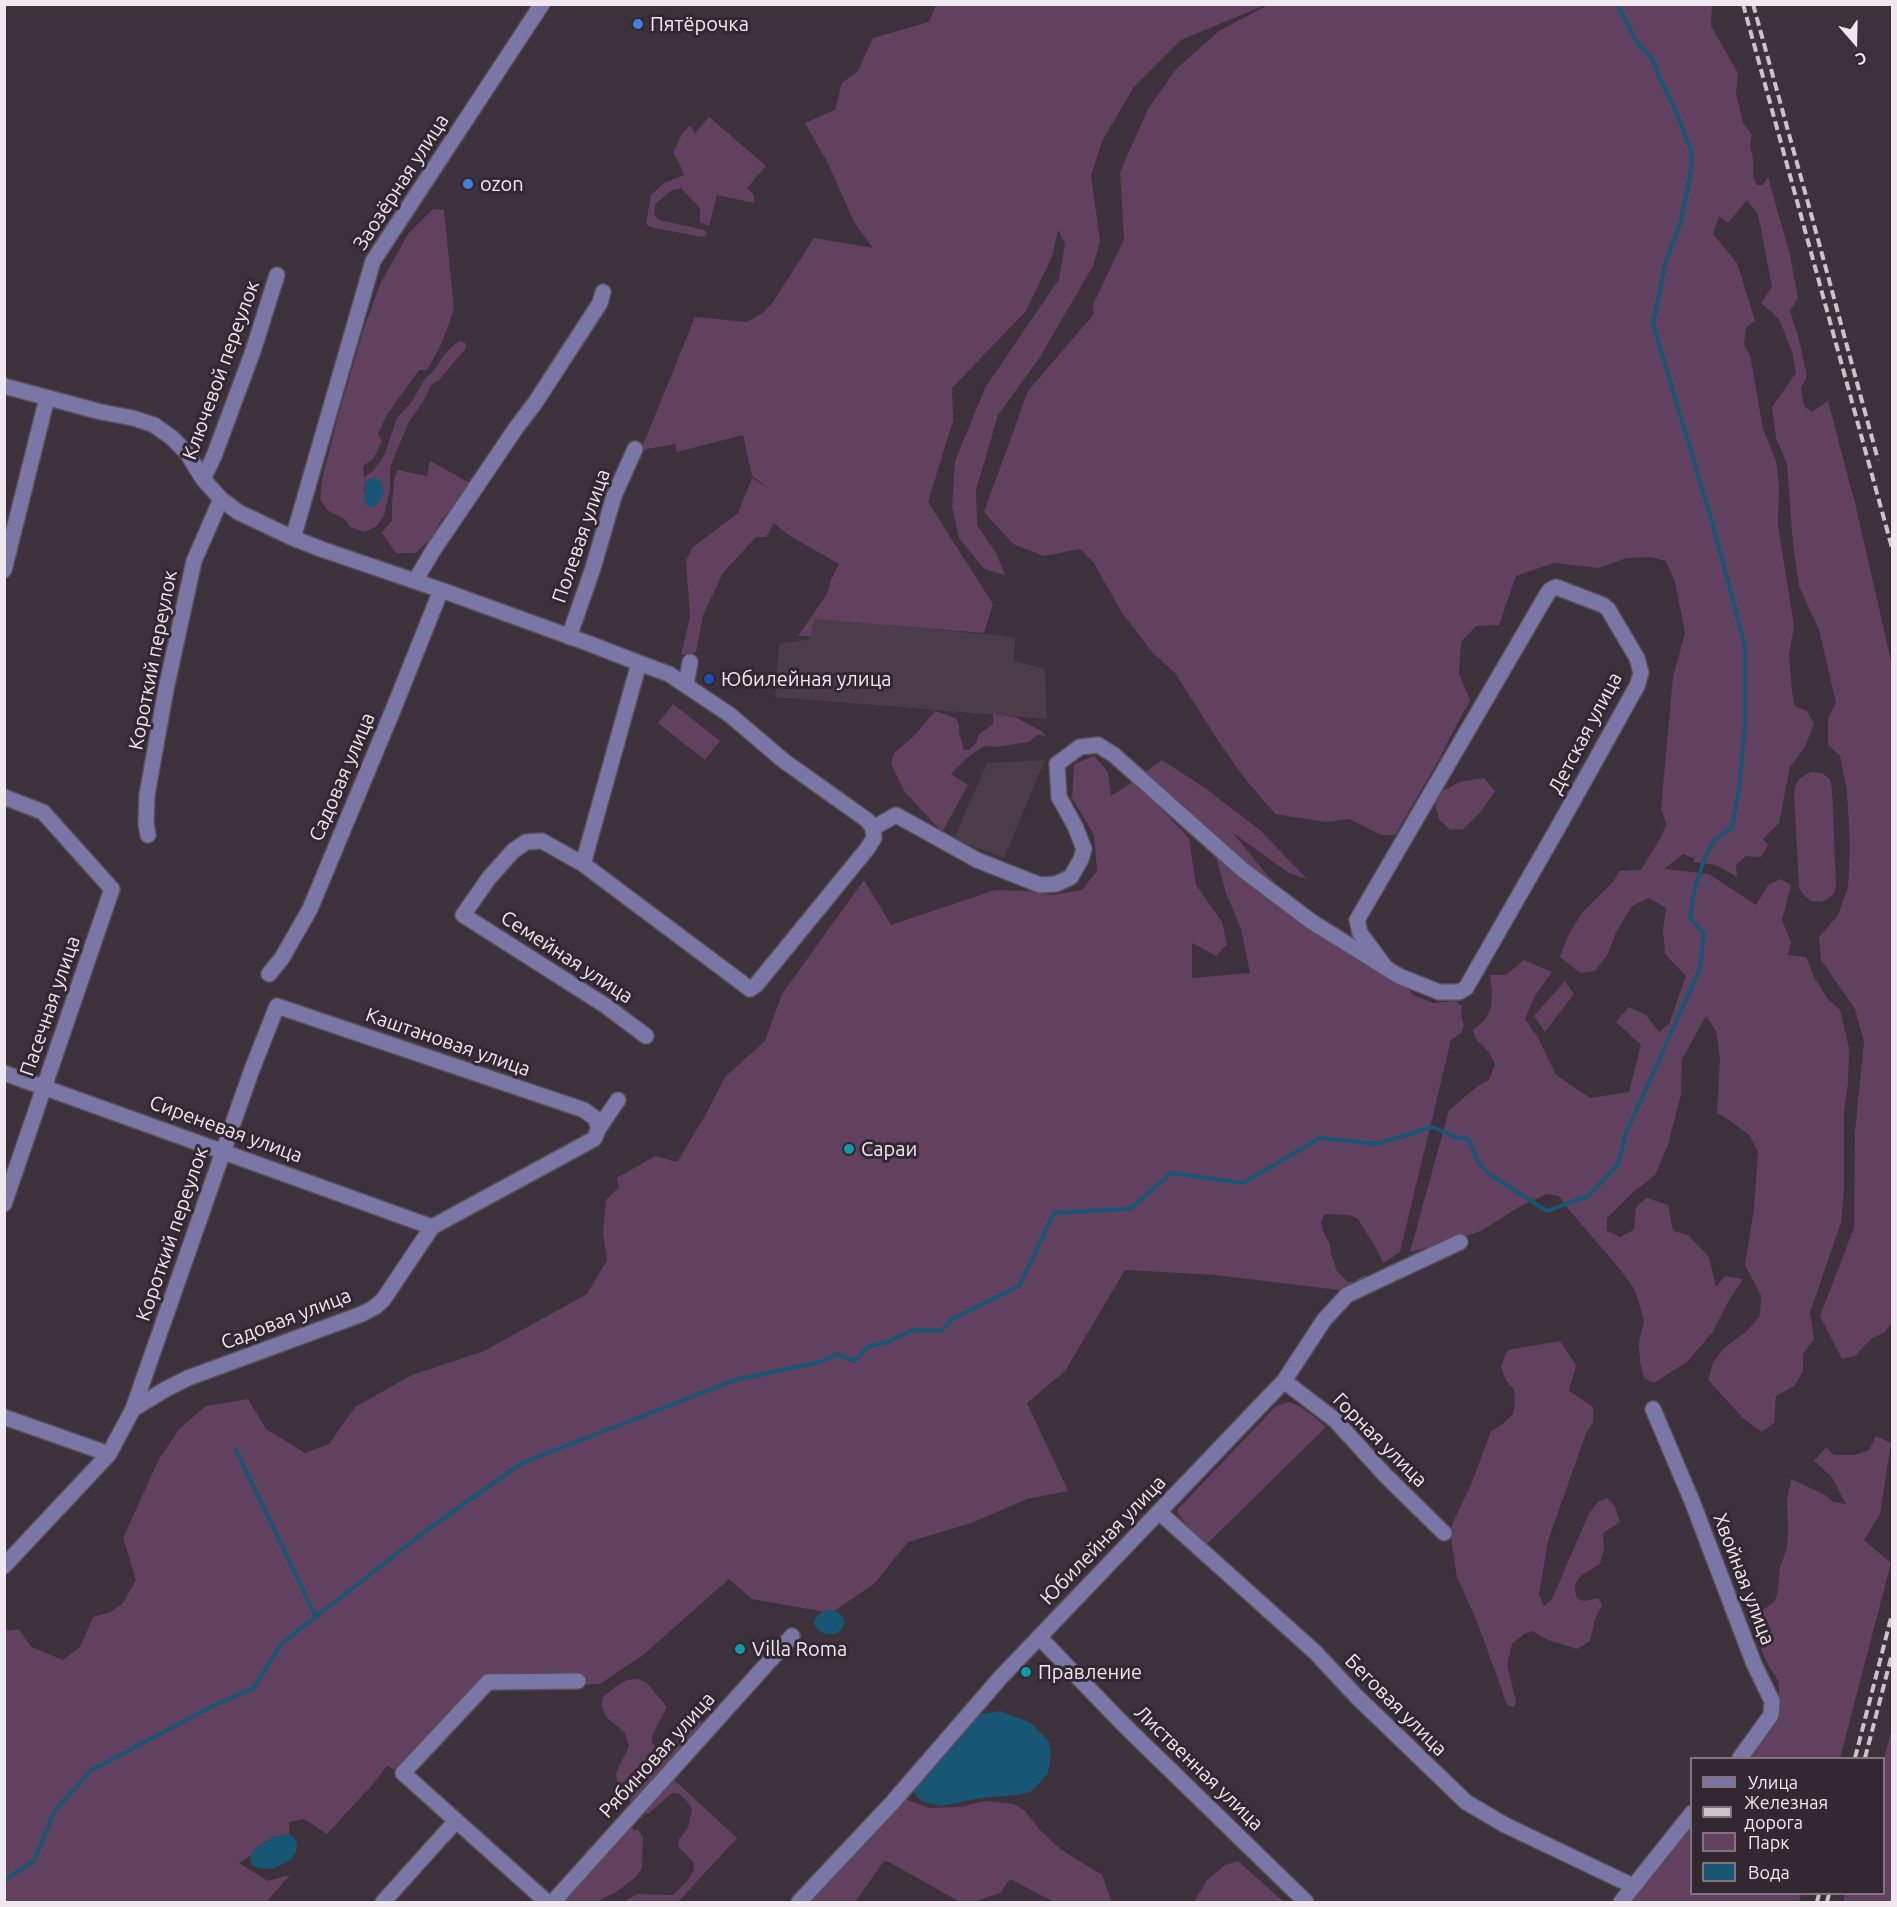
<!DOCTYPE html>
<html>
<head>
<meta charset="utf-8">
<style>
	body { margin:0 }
	#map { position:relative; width:1897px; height:1907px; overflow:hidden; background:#3d313c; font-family:Ubuntu,sans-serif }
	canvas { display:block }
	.frame { position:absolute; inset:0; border:6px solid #f0e8ef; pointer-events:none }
	.legend { position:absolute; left:1690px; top:1757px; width:195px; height:138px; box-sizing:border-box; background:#332831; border:2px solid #7f757d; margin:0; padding:8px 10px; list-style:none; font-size:18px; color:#f0e8ef }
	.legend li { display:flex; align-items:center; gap:12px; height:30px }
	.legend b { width:30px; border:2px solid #7f757d }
	.north { position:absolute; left:1825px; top:12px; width:60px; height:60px; -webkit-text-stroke:4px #332831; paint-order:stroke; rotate:160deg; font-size:16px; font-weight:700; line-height:24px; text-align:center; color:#f0e8ef }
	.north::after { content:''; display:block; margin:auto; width:21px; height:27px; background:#f0e8ef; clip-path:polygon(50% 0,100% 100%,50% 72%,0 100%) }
</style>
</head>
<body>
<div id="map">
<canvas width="1897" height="1907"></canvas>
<div class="frame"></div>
<ul class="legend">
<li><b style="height:8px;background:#7a77a6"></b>Улица</li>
<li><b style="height:8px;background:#cbc2ca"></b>Железная дорога</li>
<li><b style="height:16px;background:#62405f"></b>Парк</li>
<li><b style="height:16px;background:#185676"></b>Вода</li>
</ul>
<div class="north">С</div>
</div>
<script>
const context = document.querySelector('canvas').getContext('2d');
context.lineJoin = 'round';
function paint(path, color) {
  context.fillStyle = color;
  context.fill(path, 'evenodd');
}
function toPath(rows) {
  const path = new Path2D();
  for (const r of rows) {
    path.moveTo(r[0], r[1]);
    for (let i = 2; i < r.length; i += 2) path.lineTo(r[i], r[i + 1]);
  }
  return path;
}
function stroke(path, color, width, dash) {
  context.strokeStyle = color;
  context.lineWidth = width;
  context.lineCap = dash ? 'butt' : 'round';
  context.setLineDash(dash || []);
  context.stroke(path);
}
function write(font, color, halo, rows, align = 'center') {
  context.font = font + ' Ubuntu,sans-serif';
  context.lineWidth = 6;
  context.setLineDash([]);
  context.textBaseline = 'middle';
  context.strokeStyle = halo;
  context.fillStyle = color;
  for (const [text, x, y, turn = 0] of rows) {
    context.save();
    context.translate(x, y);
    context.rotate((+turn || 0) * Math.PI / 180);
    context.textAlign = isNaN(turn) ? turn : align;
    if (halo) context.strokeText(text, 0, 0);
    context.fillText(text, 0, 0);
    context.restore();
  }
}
const built = toPath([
	[813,618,1015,637,1014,661,1045,669,1047,719,775,697,779,644,810,639],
	[1045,760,1004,858,954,839,987,763]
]);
const green = toPath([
	[936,5,1265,5,1181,40,1134,87,1102,141,1091,176,1100,241,1093,266,1040,357,998,415,976,490,977,525,996,553,1005,575,984,569,959,538,952,507,955,461,985,388,1059,279,1065,244,1058,230,1052,257,1026,311,952,388,953,421,928,502,993,604,984,633,814,619,811,636,798,636,827,594,831,580,839,564,787,534,774,523,766,537,756,537,723,573,703,615,696,652,681,655,690,617,686,560,693,547,738,513,752,478,770,489,752,476,743,435,677,452,675,444,641,450,695,317,747,322,761,314,771,305,814,238,873,248,854,222,828,163,805,123,835,110,842,83,858,71,873,38,929,22],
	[1268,5,1712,5,1711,26,1738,73,1736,93,1743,123,1752,135,1750,146,1753,159,1753,176,1757,185,1763,185,1768,177,1790,255,1798,298,1790,311,1798,336,1807,376,1801,388,1804,406,1812,412,1828,401,1856,507,1892,665,1892,1322,1884,1333,1872,1338,1855,1356,1842,1359,1820,1316,1854,1228,1855,1131,1864,1042,1855,1009,1821,960,1819,937,1838,915,1848,887,1850,847,1847,791,1840,756,1828,745,1828,718,1836,703,1819,630,1799,586,1793,545,1787,464,1776,438,1772,407,1796,373,1792,352,1779,319,1761,303,1772,287,1758,214,1747,200,1728,223,1719,216,1713,234,1737,263,1755,320,1746,328,1744,344,1750,355,1763,429,1776,461,1779,484,1778,525,1794,627,1789,654,1792,691,1795,706,1807,711,1814,724,1805,747,1790,767,1779,823,1763,839,1768,845,1761,857,1746,856,1736,865,1737,877,1716,865,1693,862,1695,859,1683,854,1664,869,1709,874,1756,905,1768,885,1780,879,1791,885,1782,920,1791,942,1788,955,1806,957,1815,979,1828,999,1840,1010,1849,1048,1848,1083,1844,1111,1844,1190,1841,1223,1810,1312,1814,1339,1803,1354,1803,1372,1794,1386,1776,1396,1774,1423,1762,1432,1744,1419,1708,1380,1713,1362,1724,1348,1746,1332,1760,1316,1761,1295,1745,1265,1754,1209,1758,1152,1750,1136,1729,1120,1717,1113,1720,1058,1716,1031,1706,1016,1682,1059,1681,1094,1668,1145,1655,1175,1632,1193,1607,1218,1607,1231,1620,1237,1634,1230,1636,1207,1647,1198,1668,1205,1673,1231,1688,1235,1709,1257,1716,1287,1725,1276,1743,1279,1728,1302,1712,1333,1688,1361,1654,1383,1644,1378,1640,1363,1639,1342,1644,1321,1635,1290,1619,1268,1571,1212,1559,1196,1547,1194,1519,1207,1481,1231,1451,1241,1410,1252,1449,1110,1479,1085,1489,1080,1495,1064,1488,1051,1476,1039,1473,1030,1485,1020,1491,1007,1492,992,1490,975,1506,975,1524,960,1552,972,1535,996,1525,1019,1538,1038,1556,1075,1590,1098,1629,1092,1641,1045,1616,1022,1629,1007,1646,1015,1659,1032,1669,1024,1686,976,1665,954,1663,929,1666,908,1649,898,1632,906,1616,932,1608,954,1595,971,1580,973,1560,957,1567,938,1582,913,1613,882,1619,871,1641,870,1662,835,1666,824,1661,809,1673,677,1685,633,1675,582,1666,561,1650,557,1626,558,1599,568,1554,563,1516,576,1499,625,1476,626,1461,642,1459,673,1470,700,1449,739,1441,756,1395,835,1381,835,1349,819,1325,822,1275,814,1246,780,1219,742,1175,673,1153,653,1122,613,1094,563,1080,549,1044,556,1013,544,984,512,1028,391,1094,314,1093,305,1124,239,1120,172,1148,109,1176,69,1219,31],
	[709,117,766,166,747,188,754,195,754,203,717,195,709,226,700,222,700,208,681,188,672,190,655,204,654,215,659,220,704,230,707,234,702,237,650,227,646,224,651,195,664,183,684,175,679,162,673,153,683,132,690,126,695,133],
	[433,209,444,210,454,309,441,345,427,370,419,370,386,416,378,434,382,441,373,459,363,466,364,477,374,470,385,454,397,418,413,400,424,380,435,369,444,355,454,345,460,341,465,342,466,348,439,380,430,386,427,395,408,424,390,467,390,490,384,516,377,526,364,532,350,527,346,520,327,510,320,499,322,479,338,417,363,331,380,284,408,234],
	[375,477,383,493,375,507,368,507,364,490,366,481],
	[430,461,470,483,464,493,440,522,432,538,415,553,396,553,382,533,392,520,392,503,395,476,398,470,427,476],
	[673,704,720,741,705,760,658,723],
	[935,711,956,718,959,725,959,733,964,750,969,750,976,743,979,734,993,724,993,714,1015,717,1043,732,1046,736,1037,735,1029,742,995,747,984,746,967,758,951,774,968,785,942,832,904,791,891,763,894,753,914,736],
	[1094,756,1108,772,1111,796,1134,781,1189,838,1196,885,1222,922,1227,944,1216,956,1192,943,1192,978,1250,973,1241,929,1226,893,1216,857,1143,774,1162,760,1208,790,1261,831,1307,879,1289,873,1233,833,1267,875,1304,910,1399,976,1413,995,1433,1003,1456,1001,1462,1006,1461,1015,1464,1025,1462,1032,1451,1040,1400,1252,1383,1263,1377,1250,1358,1219,1349,1215,1325,1214,1321,1222,1324,1234,1330,1244,1331,1254,1337,1271,1348,1282,1354,1282,1364,1275,1367,1277,1367,1281,1347,1291,1215,1275,1125,1270,1065,1371,1027,1403,1068,1491,1027,1499,971,1523,908,1542,874,1584,831,1613,752,1599,729,1579,643,1655,600,1684,490,1688,409,1776,387,1766,373,1784,327,1834,304,1819,289,1822,289,1834,273,1837,255,1849,250,1856,239,1863,268,1881,290,1875,266,1902,5,1902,4,1631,19,1629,31,1647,63,1660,80,1647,93,1617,111,1612,123,1603,136,1580,123,1538,159,1459,180,1428,206,1406,248,1399,266,1429,305,1453,329,1444,355,1407,412,1375,484,1351,587,1294,607,1260,603,1233,606,1200,619,1187,617,1178,655,1156,677,1162,705,1116,725,1077,765,1041,782,994,864,880,891,925,995,890,1026,891,1052,895,1082,890,1097,871,1094,835,1072,798,1074,764],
	[1811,772,1822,773,1830,779,1832,789,1836,886,1834,894,1828,899,1821,902,1811,901,1804,895,1799,888,1794,793,1796,784,1800,778],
	[1484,778,1495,791,1479,814,1463,829,1450,830,1439,819,1434,800,1437,792,1449,788,1459,782],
	[1565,981,1574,994,1545,1032,1534,1016],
	[1560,1341,1576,1365,1569,1391,1593,1407,1593,1422,1586,1433,1548,1541,1539,1595,1544,1606,1552,1599,1589,1513,1598,1502,1607,1498,1615,1506,1620,1522,1603,1533,1604,1549,1600,1564,1582,1575,1576,1582,1575,1590,1577,1599,1584,1601,1598,1598,1602,1605,1595,1619,1590,1641,1577,1649,1548,1640,1532,1631,1524,1634,1512,1644,1507,1665,1516,1701,1515,1706,1512,1707,1507,1705,1478,1624,1457,1577,1450,1532,1455,1518,1471,1485,1491,1431,1503,1424,1513,1414,1515,1405,1514,1390,1506,1380,1501,1366,1505,1355,1508,1350],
	[1289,1402,1297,1405,1312,1415,1326,1427,1207,1544,1186,1525,1178,1513,1178,1509,1276,1406],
	[1876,1436,1891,1443,1880,1514,1864,1540,1891,1563,1840,1758,1745,1758,1779,1701,1779,1682,1770,1668,1762,1652,1756,1628,1763,1610,1775,1601,1778,1590,1780,1567,1787,1548,1788,1529,1787,1500,1791,1479,1825,1495,1834,1502,1846,1504,1832,1477,1814,1461,1826,1447,1834,1455,1855,1455,1869,1450],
	[639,1679,647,1683,667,1707,652,1736,652,1743,658,1750,677,1741,694,1715,701,1720,702,1728,634,1805,622,1791,617,1782,616,1773,629,1746,625,1733,605,1716,602,1705,603,1697,615,1687,627,1680],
	[1892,1728,1892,1902,1843,1902,1845,1894,1884,1894,1884,1760],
	[672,1778,737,1838,678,1902,624,1902,637,1894,673,1895,689,1879,694,1870,693,1862,678,1846,679,1839,688,1828,692,1809,686,1800,679,1794,672,1793,648,1814,643,1811],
	[905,1799,929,1808,960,1807,985,1801,1014,1804,1024,1810,1041,1831,1060,1849,1102,1875,1112,1902,1054,1902,1010,1879,1000,1893,974,1902,960,1902,889,1862,884,1861,855,1902,807,1902],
	[1691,1823,1692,1894,1801,1894,1799,1902,1630,1902,1637,1895,1642,1882],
	[630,1828,639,1831,643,1837,642,1868,636,1877,615,1893,601,1899,599,1902,564,1902,565,1898],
	[1238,1861,1284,1902,1194,1902,1207,1880,1225,1865]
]);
const water = toPath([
	[375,477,381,482,384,493,375,507,368,507,364,500,366,481],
	[827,1610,836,1611,843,1617,845,1623,839,1632,835,1634,826,1634,819,1631,815,1626,814,1621,818,1615],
	[1000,1711,1031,1723,1049,1742,1051,1755,1048,1773,1036,1787,1030,1792,1017,1795,980,1798,941,1806,922,1801,918,1798,914,1792,918,1783,977,1715],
	[289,1834,295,1839,297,1845,296,1852,291,1859,273,1869,259,1868,252,1865,250,1856,255,1849,273,1837]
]);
const stream = toPath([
	[236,1450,316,1617],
	[4,1880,34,1861,54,1812,90,1771,215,1705,254,1688,281,1644,431,1527,522,1463,735,1380,820,1362,837,1354,855,1361,867,1347,887,1342,913,1330,941,1331,952,1319,1019,1286,1054,1213,1130,1209,1171,1173,1243,1183,1320,1138,1377,1144,1432,1127,1458,1138,1468,1139,1478,1162,1489,1174,1547,1211,1588,1196,1618,1164,1626,1133,1700,969,1704,934,1690,918,1694,892,1705,857,1714,841,1732,827,1739,789,1745,726,1745,646,1713,525,1653,324,1666,261,1681,221,1692,166,1691,150,1674,107,1659,77,1652,58,1638,44,1617,4]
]);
const minor = toPath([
	[4,386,101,412,133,418,154,425,171,437,187,453,203,479,221,499,238,512,293,538,321,549,441,590,593,645,639,663,669,674,730,715,784,761,867,820,873,828,874,838,867,849,756,985,750,989,583,864,639,663],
	[203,479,214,456,253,351,277,275],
	[293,538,373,261,542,4],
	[4,570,47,398],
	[415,581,434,549,516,428,535,403,600,303,603,292],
	[569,637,593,568,614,496,635,449],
	[686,685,690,662],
	[4,797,43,812,112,889,4,1204],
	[873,828,896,815,977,860,1040,885,1056,884,1071,877,1081,859,1084,849,1075,826,1059,797,1057,764,1080,747,1098,745,1114,755,1243,870,1312,922,1399,976,1439,992,1459,992,1466,988,1560,824,1637,686,1641,673,1637,658,1608,609,1603,605,1556,587,1550,590,1546,596,1357,920,1360,933,1386,968],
	[148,835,146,824,147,795,166,689,194,561,221,499],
	[583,864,542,841,526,842,513,851,489,878,463,915,606,1006,646,1036],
	[269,974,282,958,310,909,393,710,441,590],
	[4,1073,432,1227],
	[1284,1381,1335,1420,1385,1475,1444,1533],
	[133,1409,251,1072,277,1006,584,1110,595,1118,599,1128],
	[1653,1409,1692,1501,1754,1664,1772,1701,1771,1715,1740,1758],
	[4,1417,109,1454],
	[1159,1512,1315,1652,1357,1697,1466,1802,1505,1825,1633,1886],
	[4,1566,109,1454,133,1409,166,1389,188,1378,362,1314,375,1307,383,1300,432,1227,594,1139,599,1128,618,1100],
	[1039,1637,1125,1726,1306,1902],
	[383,1902,456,1821],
	[547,1902,403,1773,488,1682,578,1681],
	[553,1902,792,1636],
	[799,1902,892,1803,1001,1677,1284,1381,1324,1320,1347,1295,1460,1242],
	[1621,1902,1692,1813]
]);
const rail = toPath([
	[1743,4,1892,548],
	[1753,4,1813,221,1878,460],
	[1855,1758,1892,1614],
	[1865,1758,1892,1654],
	[1817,1902,1819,1894],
	[1827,1902,1829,1894]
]);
const markers = [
	[638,24,6,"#3f7fe0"],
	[468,184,6,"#3f7fe0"],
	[709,679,6,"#1a4fb4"],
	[849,1149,6,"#0f9aa8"],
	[740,1649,6,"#0f9aa8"],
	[1026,1672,6,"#0f9aa8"]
];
const poiNames = [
	["Пятёрочка",650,24],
	["ozon",480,184],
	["Юбилейная улица",721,679],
	["Сараи",861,1149],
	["Villa Roma",752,1649],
	["Правление",1038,1672]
];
const streetNames = [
	["Заозёрная улица",401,182,-57],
	["Ключевой переулок",221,370,-70],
	["Полевая улица",581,536,-71],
	["Короткий переулок",153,660,-79],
	["Детская улица",1585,733,-62],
	["Садовая улица",342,777,-67],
	["Семейная улица",567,957,33],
	["Пасечная улица",50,1006,-71],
	["Каштановая улица",448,1042,19],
	["Сиреневая улица",226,1129,20],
	["Короткий переулок",172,1234,-71],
	["Садовая улица",286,1319,-21],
	["Горная улица",1380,1440,45],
	["Юбилейная улица",1103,1540,-46],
	["Хвойная улица",1744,1579,69],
	["Беговая улица",1396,1705,45],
	["Рябиновая улица",657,1755,-48],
	["Лиственная улица",1199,1768,44]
];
paint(built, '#4b3c4a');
paint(green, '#62405f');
paint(water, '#185676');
stroke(stream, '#185676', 4);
stroke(minor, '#5a4e59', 18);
stroke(minor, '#7a77a6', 15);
stroke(rail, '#cbc2ca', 4, [9, 4.5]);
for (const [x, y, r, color] of markers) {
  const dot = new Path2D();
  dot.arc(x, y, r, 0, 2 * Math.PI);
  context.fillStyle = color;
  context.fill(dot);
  stroke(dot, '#332831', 2);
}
write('20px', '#f0e8ef', '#332831', poiNames, 'left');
write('20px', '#f0e8ef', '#332831', streetNames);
</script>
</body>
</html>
